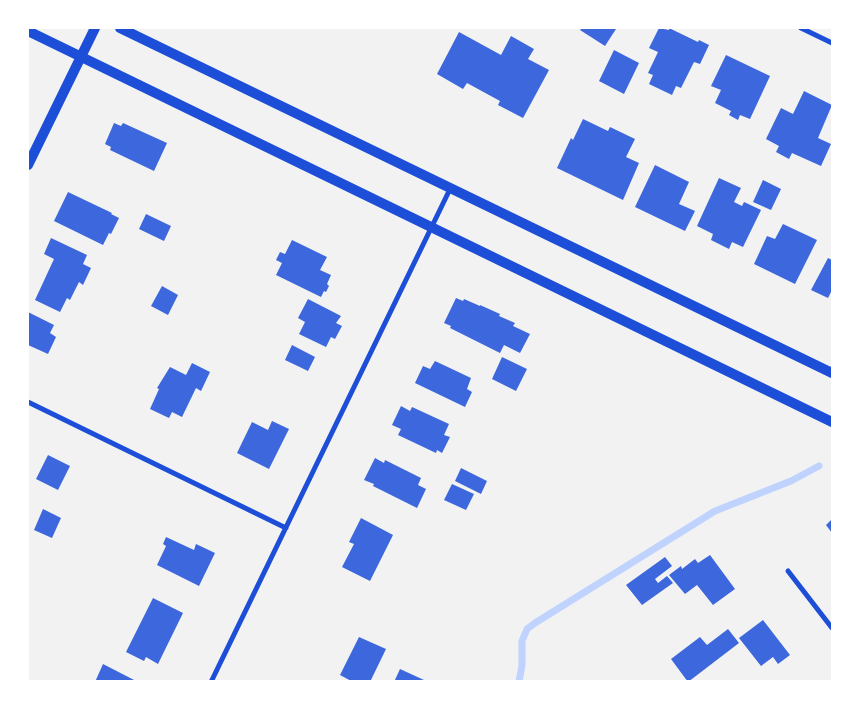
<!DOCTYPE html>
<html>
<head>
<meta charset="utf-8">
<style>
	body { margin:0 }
	#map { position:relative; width:860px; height:709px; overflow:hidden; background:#f2f2f2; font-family:Quicksand,sans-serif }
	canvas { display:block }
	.frame { position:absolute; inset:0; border:29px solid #fff; pointer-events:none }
</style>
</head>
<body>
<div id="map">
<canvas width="860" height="709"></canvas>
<div class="frame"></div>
</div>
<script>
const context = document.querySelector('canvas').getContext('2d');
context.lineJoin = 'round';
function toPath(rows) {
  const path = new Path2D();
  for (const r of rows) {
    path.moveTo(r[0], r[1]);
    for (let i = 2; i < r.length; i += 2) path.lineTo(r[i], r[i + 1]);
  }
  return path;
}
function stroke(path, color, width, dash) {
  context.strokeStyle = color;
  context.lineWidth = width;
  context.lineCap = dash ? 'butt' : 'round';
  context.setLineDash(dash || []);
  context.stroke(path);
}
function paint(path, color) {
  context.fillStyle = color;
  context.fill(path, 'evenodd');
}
const stream = toPath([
	[519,682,522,665,522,641,527,629,535,623,715,511,791,481,819,466]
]);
const building = toPath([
	[582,28,613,28,616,29,605,46,580,30],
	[659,28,669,30,669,28,698,42,699,40,709,45,700,64,694,62,681,88,676,86,672,95,649,84,653,75,648,73,658,52,649,48],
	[459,32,501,55,511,36,534,49,528,59,549,70,523,118,498,105,500,101,467,83,463,89,437,74],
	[614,50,639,63,624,94,599,81],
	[726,55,770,76,750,119,740,115,738,120,729,115,731,111,715,103,721,90,711,86],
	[804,91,832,105,818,138,831,144,821,166,792,153,789,159,776,152,779,146,766,139,781,108,793,114],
	[583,119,608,131,610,127,635,139,626,157,639,163,623,200,557,168,571,138,573,140],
	[114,123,121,126,123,123,167,143,154,171,110,150,111,147,105,144],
	[655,165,689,182,679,204,695,211,685,231,635,207],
	[719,178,741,188,734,202,742,206,744,202,761,210,743,247,732,242,729,249,711,240,713,234,697,226],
	[763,180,781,189,771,210,753,202],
	[68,192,112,213,111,214,119,218,111,234,109,233,103,245,54,221],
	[146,214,171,226,164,241,139,229],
	[783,224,817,240,795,284,754,264,767,236,775,239],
	[51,238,87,255,83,264,91,268,83,285,79,282,70,300,67,298,60,312,35,300,54,259,44,254],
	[292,240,327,257,320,270,331,275,327,284,329,286,326,292,324,291,321,297,276,275,282,263,276,260,280,252,285,254],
	[828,258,832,260,832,293,831,292,828,298,811,290],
	[162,286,178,295,168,315,151,306],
	[456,298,463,301,464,299,480,306,480,305,500,314,499,316,515,323,513,326,530,334,520,353,504,345,500,353,450,328,451,326,444,323],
	[308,299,341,316,336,323,342,326,335,339,331,337,326,347,299,334,305,322,298,318],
	[28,312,54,325,50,333,56,337,48,354,28,345],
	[292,345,315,357,308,371,285,360],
	[502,357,527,369,516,391,492,379],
	[435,361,471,378,467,389,472,392,465,407,415,383,423,366,430,369],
	[192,363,210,372,201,391,196,388,182,417,172,412,169,418,150,409,159,389,157,388,170,367,186,375],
	[401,406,410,411,412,407,449,424,444,435,450,437,442,453,437,450,436,453,398,435,401,429,392,425],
	[272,421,289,429,269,469,237,453,252,422,268,430],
	[48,455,70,466,58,490,36,479],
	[375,458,384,463,385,460,421,478,418,485,426,489,417,508,373,486,374,484,364,480],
	[461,468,487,481,481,494,455,481],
	[452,484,474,494,466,510,444,500],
	[43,509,61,518,52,538,34,530],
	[361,518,393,535,370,581,342,567,354,544,349,542],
	[832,519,832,533,826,525],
	[166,537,194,550,196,544,215,553,199,586,157,565,166,546,163,544],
	[710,555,735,589,713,605,697,585,685,594,669,575,681,566,682,569,695,559,698,563],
	[665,557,672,566,655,579,658,583,667,576,673,583,642,605,626,585],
	[153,598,183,613,158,664,146,657,144,661,126,652],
	[763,620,790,655,778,664,773,657,761,666,739,638],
	[728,629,739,643,688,682,671,659,700,637,707,645],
	[359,637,386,649,370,682,353,682,340,675],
	[103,664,138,682,95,682],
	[400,669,424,680,423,682,394,682]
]);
const minor = toPath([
	[801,28,832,43],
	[28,402,286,528],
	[788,571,832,628],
	[211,682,451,187]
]);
const secondary = toPath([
	[120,28,832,373],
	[28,31,832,422],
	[28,165,95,28]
]);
stroke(stream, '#bfd3fe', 7);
paint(building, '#3d67dc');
stroke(minor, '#1d4ed8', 5);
stroke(secondary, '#1d4ed8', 10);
</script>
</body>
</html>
